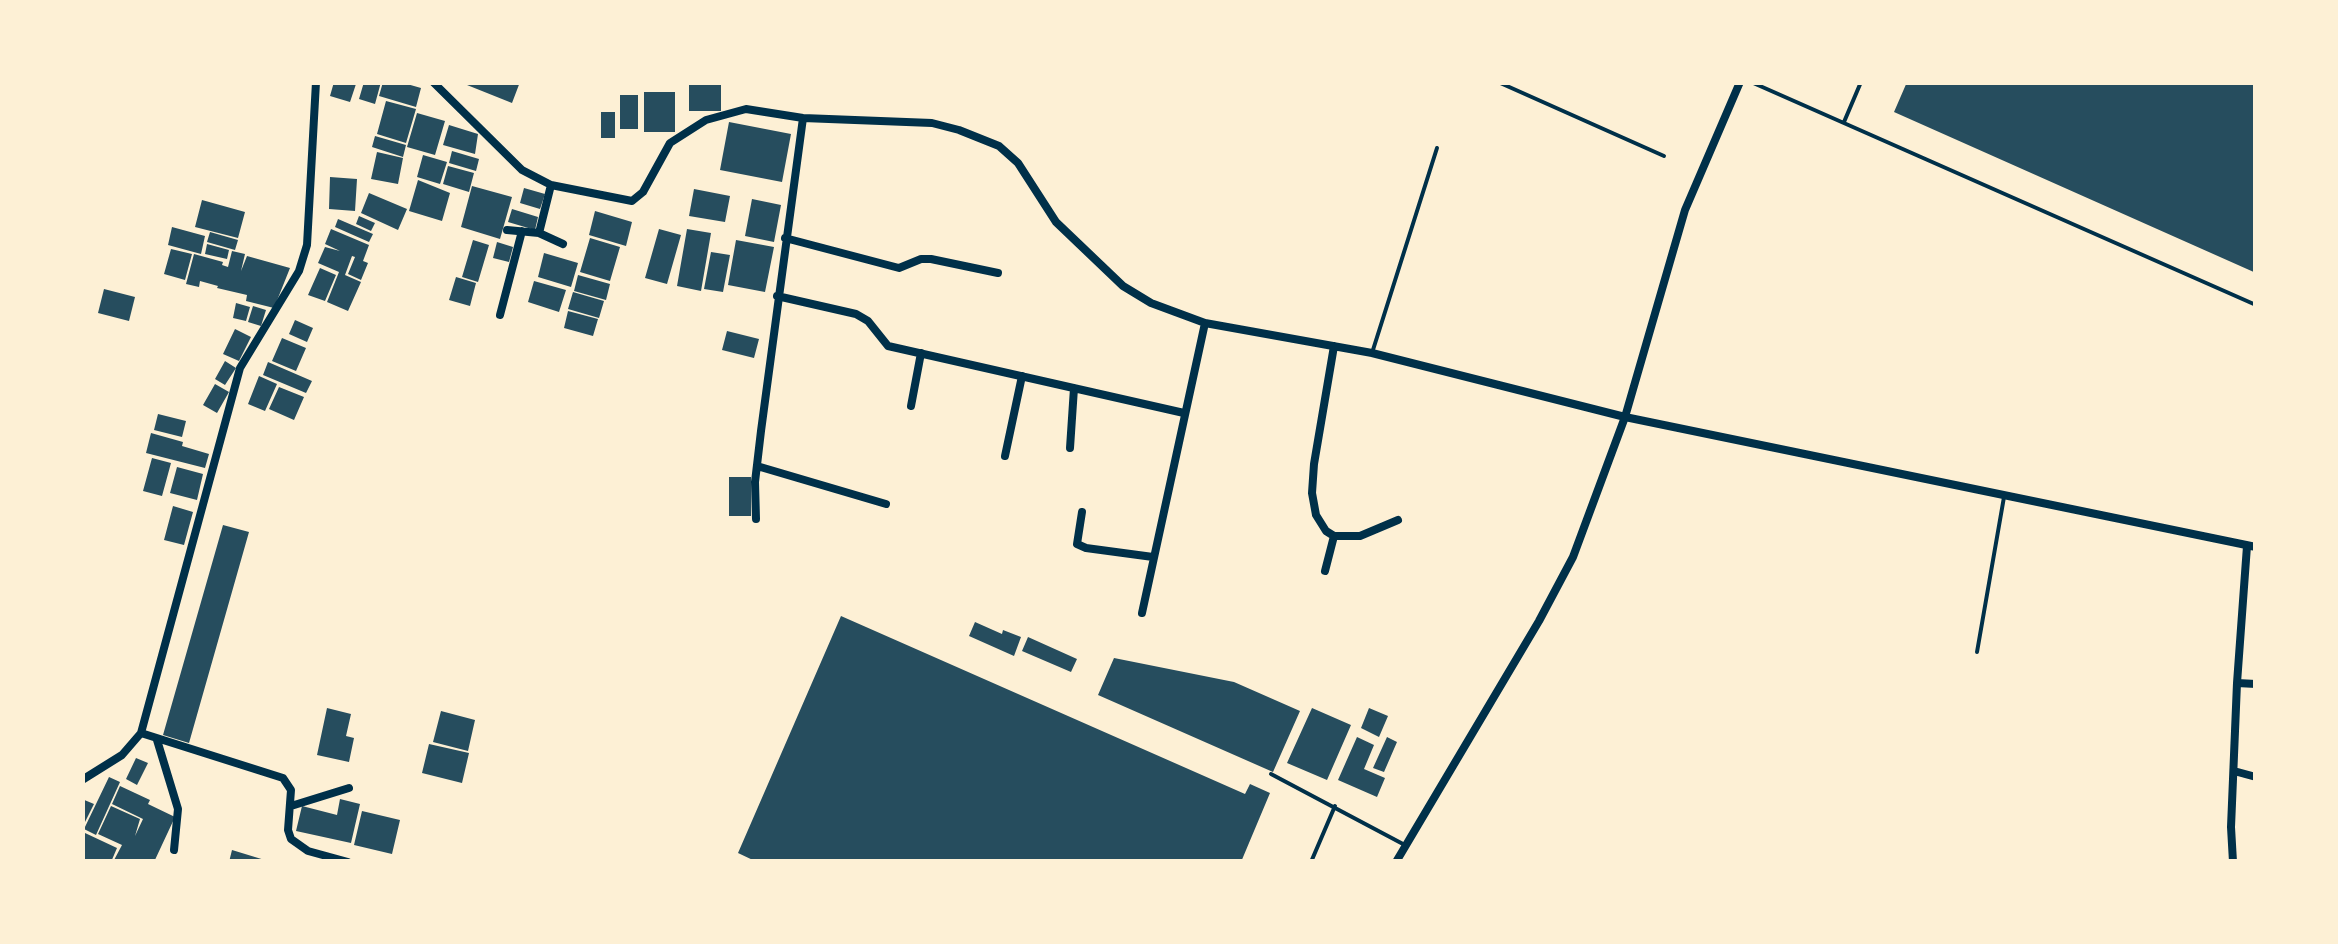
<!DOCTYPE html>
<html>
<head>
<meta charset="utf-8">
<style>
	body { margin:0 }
	#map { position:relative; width:2338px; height:944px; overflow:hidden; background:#fdf0d5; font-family:Overpass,sans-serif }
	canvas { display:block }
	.frame { position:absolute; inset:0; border:85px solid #fdf0d5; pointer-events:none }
</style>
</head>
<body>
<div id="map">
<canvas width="2338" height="944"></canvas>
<div class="frame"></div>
</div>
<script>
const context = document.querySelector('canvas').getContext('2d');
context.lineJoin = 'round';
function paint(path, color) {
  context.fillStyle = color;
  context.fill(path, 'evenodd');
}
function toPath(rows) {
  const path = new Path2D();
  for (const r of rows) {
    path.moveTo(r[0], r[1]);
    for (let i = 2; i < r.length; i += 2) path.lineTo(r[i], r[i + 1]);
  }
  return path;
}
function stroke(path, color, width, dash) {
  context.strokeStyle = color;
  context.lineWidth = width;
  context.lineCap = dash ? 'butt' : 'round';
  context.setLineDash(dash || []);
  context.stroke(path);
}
const building = toPath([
	[334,82,356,84,350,102,330,96],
	[364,82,381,82,375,104,359,99],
	[383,82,400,82,421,88,416,107,379,96],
	[468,82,520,82,512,103,467,85],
	[689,82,721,82,721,111,689,111],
	[1907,82,2256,82,2256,273,1894,112],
	[644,92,675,92,675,132,644,132],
	[620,95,638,95,638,129,620,129],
	[386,101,416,109,406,143,377,134],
	[601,112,615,112,615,138,601,138],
	[417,113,445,121,435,155,407,147],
	[729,122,791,134,782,182,720,170],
	[449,125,478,134,475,154,443,145],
	[375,136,406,145,403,157,372,147],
	[452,151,479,159,476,171,449,163],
	[377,152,403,158,398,184,371,179],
	[423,155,447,162,440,184,417,177],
	[448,166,474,173,469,192,443,184],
	[330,177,357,179,355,211,329,209],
	[418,180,450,193,442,221,409,211],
	[472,186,512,197,500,239,461,227],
	[524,188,545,194,540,209,520,203],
	[694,189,730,196,725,222,689,216],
	[369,193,407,209,398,230,361,213],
	[752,199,781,205,774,242,745,236],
	[202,200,245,212,238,238,195,227],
	[512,209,538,217,535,230,508,222],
	[595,211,632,222,626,246,589,235],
	[359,216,375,223,371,231,356,224],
	[338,219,373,234,369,242,335,227],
	[172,227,205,236,201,254,168,245],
	[331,229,369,245,363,261,368,263,361,280,348,274,355,257,352,256,345,275,361,282,348,311,327,302,339,272,318,263,325,247,340,251,325,244],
	[659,229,681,235,667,284,645,278],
	[687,229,711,233,701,291,677,286],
	[210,232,238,240,235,250,207,242],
	[590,238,620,247,610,281,580,272],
	[473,240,489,245,478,282,462,277],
	[736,240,774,247,765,292,728,285],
	[497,242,513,247,509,262,493,258],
	[207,244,229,250,227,259,205,254],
	[171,249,192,254,185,280,164,274],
	[232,251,245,254,241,271,247,256,290,268,274,308,246,301,247,295,217,288,218,286,200,281,199,287,186,284,194,254,223,262,222,265,228,267],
	[711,252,730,255,723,292,704,289],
	[544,253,578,263,571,287,538,277],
	[320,268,336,275,325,301,308,295],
	[578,275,610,284,606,300,574,291],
	[456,277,476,283,470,306,449,300],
	[534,281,566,290,559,312,528,302],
	[104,289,135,297,129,321,98,313],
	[573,292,604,301,599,318,568,309],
	[236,303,250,307,246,321,233,318],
	[253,306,266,310,261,326,248,322],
	[568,311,598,319,593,336,564,328],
	[295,320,313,328,307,342,289,334],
	[235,329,251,337,239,361,223,354],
	[727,331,759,339,754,358,722,350],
	[282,338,306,348,296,371,272,361],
	[225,361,236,368,225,385,215,379],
	[268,362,312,381,306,393,263,375],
	[259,376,277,384,265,411,248,404],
	[215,384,229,392,217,413,203,405],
	[279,387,304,397,294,420,269,409],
	[158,414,186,421,182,437,154,430],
	[151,433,183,442,182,446,209,454,205,468,146,453],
	[152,458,171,463,162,496,143,491],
	[177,467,203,474,197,500,170,493],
	[729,477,751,477,751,516,729,516],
	[173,506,193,512,184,545,164,540],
	[223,525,249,532,189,743,163,735],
	[841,616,1245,794,1250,784,1270,793,1241,862,757,862,738,853],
	[975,622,1002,634,1003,630,1021,637,1014,656,969,636],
	[1028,637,1077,659,1071,672,1022,651],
	[1114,658,1234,682,1300,711,1273,772,1098,695],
	[327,708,351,714,346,736,354,738,349,762,317,755],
	[1312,708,1351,725,1327,780,1287,763],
	[1369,708,1388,716,1379,737,1361,728],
	[441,711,475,720,468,751,433,742],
	[1357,737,1374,745,1364,769,1385,778,1377,797,1338,780],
	[1387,737,1397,742,1384,772,1373,768],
	[429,744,469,753,462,783,422,773],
	[136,758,148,763,137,785,126,779],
	[109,777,120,782,96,835,84,829],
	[120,786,150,800,148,804,175,817,154,862,113,862,122,845,98,834,111,806,140,819,135,836,143,819,112,804],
	[82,799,94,804,82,828],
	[340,799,360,804,351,843,296,831,302,806,337,815],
	[362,811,400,820,392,854,354,845],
	[85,833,117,848,111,862,82,862],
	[232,850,268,861,268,862,229,862]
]);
const service = toPath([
	[1498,82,1664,156],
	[1751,82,2256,305],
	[1844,122,1861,82],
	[1372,353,1437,148],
	[1977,652,2004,497],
	[1271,774,1403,844],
	[1311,862,1335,806]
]);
const minor = toPath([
	[433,82,522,170,551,185,632,201,643,192,670,143,706,120,746,109,803,118,932,123,959,130,999,146,1018,163,1056,222,1123,286,1151,303,1205,323,1372,353,1625,417,2256,547],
	[551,185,539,233,563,244],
	[507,230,539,233],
	[785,238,899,268,921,259,931,259,998,273],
	[777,296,856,314,868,321,888,346,1184,413],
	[500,315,522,231],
	[911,406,921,353],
	[1070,448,1074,388],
	[1005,456,1022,376],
	[757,466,886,504],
	[1082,512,1077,544,1086,548,1153,557],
	[756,519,755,482,761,431,803,118],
	[1334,536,1360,536,1398,520],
	[1325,571,1334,536,1326,531,1316,515,1312,493,1314,464,1334,346],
	[1142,613,1205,323],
	[2237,683,2256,684],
	[141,733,283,778,291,790,288,830,291,839,308,851,348,862],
	[157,740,178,809,174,850],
	[2234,771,2256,777],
	[82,780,122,755,141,733,240,368,299,271,307,245,316,82],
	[291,806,349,788],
	[1396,862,1539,621,1573,557,1625,417,1685,210,1740,82],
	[2233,862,2231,827,2237,683,2247,546]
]);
paint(building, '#264d5e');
stroke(service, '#003049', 4);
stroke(minor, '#003049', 8);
</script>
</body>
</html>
